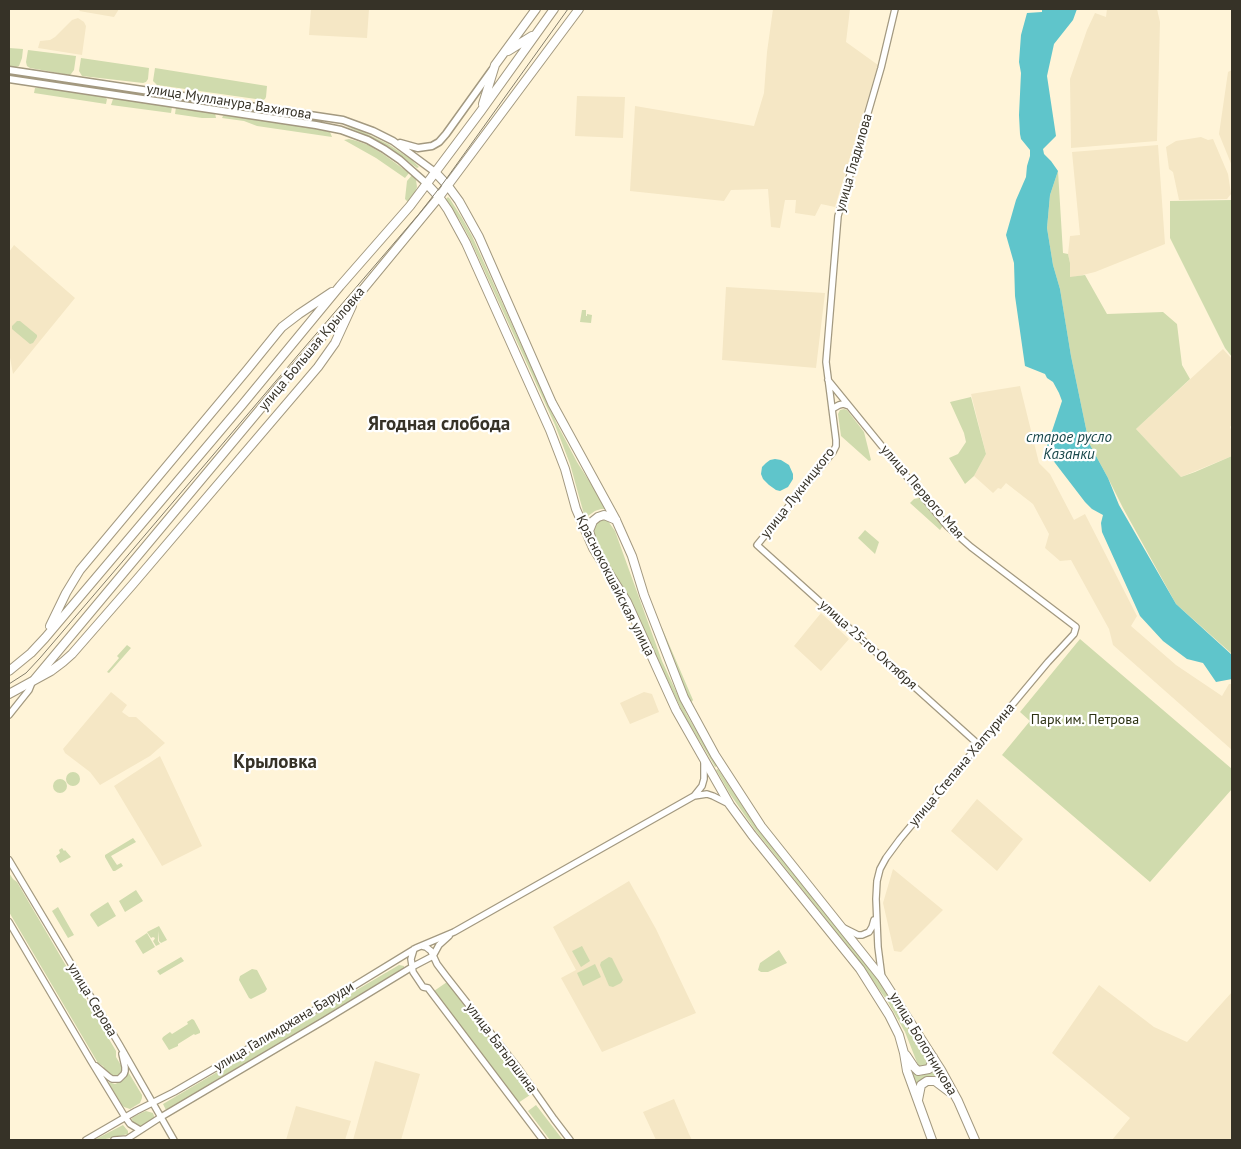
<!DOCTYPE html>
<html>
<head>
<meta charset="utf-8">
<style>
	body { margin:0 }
	#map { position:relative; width:1241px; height:1149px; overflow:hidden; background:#fff4d8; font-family:"PT Sans",sans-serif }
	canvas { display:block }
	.frame { position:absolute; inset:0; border:10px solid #363227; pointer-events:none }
</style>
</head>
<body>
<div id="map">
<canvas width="1241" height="1149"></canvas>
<div class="frame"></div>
</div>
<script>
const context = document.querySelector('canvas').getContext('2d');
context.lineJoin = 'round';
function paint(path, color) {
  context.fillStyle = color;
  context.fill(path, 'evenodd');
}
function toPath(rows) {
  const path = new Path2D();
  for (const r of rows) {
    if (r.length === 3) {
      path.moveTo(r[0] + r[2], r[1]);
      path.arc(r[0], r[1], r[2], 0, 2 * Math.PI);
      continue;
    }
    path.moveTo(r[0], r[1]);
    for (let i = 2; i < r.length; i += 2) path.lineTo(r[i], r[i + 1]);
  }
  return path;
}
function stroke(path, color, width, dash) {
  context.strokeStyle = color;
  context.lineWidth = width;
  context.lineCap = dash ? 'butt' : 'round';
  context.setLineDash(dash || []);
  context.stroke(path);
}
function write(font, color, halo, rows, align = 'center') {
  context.font = font + ' "PT Sans",sans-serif';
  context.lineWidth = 4.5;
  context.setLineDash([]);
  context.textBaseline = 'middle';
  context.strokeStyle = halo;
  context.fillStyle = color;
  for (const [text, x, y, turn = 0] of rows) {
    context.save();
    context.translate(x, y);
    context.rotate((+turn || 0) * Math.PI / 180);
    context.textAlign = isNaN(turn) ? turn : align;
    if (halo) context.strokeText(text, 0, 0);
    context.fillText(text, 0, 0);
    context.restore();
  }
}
const built = toPath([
	[81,9,119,9,114,17,79,11],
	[311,9,369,9,367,38,309,35],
	[773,9,850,9,846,42,878,65,835,207,821,204,815,216,795,213,796,200,785,200,780,228,771,227,768,189,731,190,724,201,630,191,635,106,754,126,764,93,767,52],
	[1107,9,1157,9,1160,22,1157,141,1071,148,1070,79,1087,30,1095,13,1106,17],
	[78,18,84,22,86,26,82,55,38,48,40,41,50,40,55,37,72,20],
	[1232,70,1232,166,1219,134,1228,72],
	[577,96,625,97,623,138,575,136],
	[1201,137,1208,140,1213,139,1228,174,1231,194,1227,199,1179,200,1173,172,1169,169,1166,147,1176,141],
	[1158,145,1165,244,1095,272,1070,278,1070,263,1068,254,1070,236,1080,235,1072,152],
	[14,245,75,298,13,374,9,352,9,252],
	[726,287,825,293,816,368,722,360],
	[1223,349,1232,359,1232,424,1230,427,1232,433,1232,456,1181,477,1136,429],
	[1020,386,1039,463,1050,474,1074,520,1085,514,1137,616,1131,626,1176,665,1222,696,1229,684,1232,684,1232,750,1113,645,1109,629,1071,560,1060,561,1045,548,1049,534,1033,504,1006,483,1001,489,998,488,993,493,974,476,986,454,971,394],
	[821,613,849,639,821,671,794,646],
	[111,692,127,705,122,712,129,717,136,717,165,743,150,756,100,785,90,772,65,753,63,749],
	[644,692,652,694,659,712,630,724,620,703],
	[160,756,202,846,162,866,114,786],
	[977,799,1023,839,997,871,951,831],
	[893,869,943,910,901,952,894,951,883,903],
	[629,881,656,929,696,1013,602,1052,561,978,576,970,553,927],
	[1099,985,1154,1027,1187,1042,1232,992,1232,1140,1112,1140,1130,1118,1052,1053],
	[375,1061,420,1074,401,1140,353,1140],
	[674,1099,689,1134,692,1140,656,1140,643,1112],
	[296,1106,351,1121,345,1140,286,1140]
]);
const green = toPath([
	[9,48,23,49,22,58,19,66,16,67,9,66],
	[28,50,76,56,74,70,71,74,70,75,30,68,27,66,26,62],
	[81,58,149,68,148,79,146,82,143,83,82,76,79,71],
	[155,68,267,86,266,97,265,99,263,100,157,85,153,81],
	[35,88,48,88,104,97,107,99,106,104,34,93],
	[116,98,172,107,171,113,111,105,113,99],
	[176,107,215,113,216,118,202,118,175,114],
	[225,114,301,126,330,132,332,137,257,126,244,121,222,118,223,116],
	[345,126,359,130,388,144,412,160,419,167,417,168,387,146,373,138],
	[349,139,357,141,368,145,383,154,409,173,405,178,376,158,344,140],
	[1058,171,1063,253,1068,254,1070,263,1070,277,1085,275,1107,314,1163,312,1177,324,1182,365,1190,379,1136,429,1181,477,1195,472,1232,456,1232,654,1176,604,1123,508,1108,478,1089,443,1071,356,1060,289,1053,265,1047,228,1050,195],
	[412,175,416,180,417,187,415,192,408,202,405,199,407,181],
	[448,197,450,199,462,218,472,236,557,424,577,462,607,509,601,509,595,511,585,518,570,464,555,425,469,237,459,219,447,202,446,199],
	[1232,200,1232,357,1225,348,1170,238,1170,201],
	[582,310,586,310,586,316,587,316,587,314,592,315,591,323,580,322],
	[17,321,20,321,37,335,37,337,33,343,30,344,12,329,12,326],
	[971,397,986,454,974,476,965,484,949,458,958,454,966,442,964,433,950,402],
	[844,409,847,410,864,432,871,460,869,461,841,436,838,414,840,410],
	[919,498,924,500,944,524,940,530,910,503,914,499],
	[604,519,608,521,615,531,662,661,687,715,717,766,715,767,714,765,684,715,659,662,595,539,592,529,594,523,600,520],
	[865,530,879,542,875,554,858,538],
	[662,628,693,700,691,703,661,629],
	[1080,639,1232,769,1232,789,1150,882,1002,755,1030,721,1020,712],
	[127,645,131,648,109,673,107,672,119,658,117,656],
	[718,769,757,828,854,948,892,997,930,1059,928,1066,921,1067,918,1065,905,1032,888,1002,851,950,755,830,730,794,718,773,716,770],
	[73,779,7],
	[60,786,7],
	[133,838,136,842,111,856,117,865,121,863,123,866,115,871,113,871,105,857,105,855],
	[62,848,64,851,65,850,71,857,60,863,56,856,60,853,59,850],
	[9,873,13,879,17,882,116,1051,116,1057,122,1067,122,1072,119,1076,115,1077,108,1075,103,1066,98,1063,9,912],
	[136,890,143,901,125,912,119,901],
	[108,902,116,916,98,927,90,915,91,913],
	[58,907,74,935,68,938,52,911],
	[159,926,167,940,161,943,159,941,159,931,158,941,160,944,156,946,153,941,154,940,155,938,153,937,151,938,147,932],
	[147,933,155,947,143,954,135,941],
	[582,946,590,961,581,967,572,951],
	[779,950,787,963,768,972,761,972,758,970,760,963],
	[181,957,184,961,160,975,157,971],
	[609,957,612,958,623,980,621,983,613,987,609,986,600,965,601,962],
	[595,964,601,977,583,986,577,973],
	[399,965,404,966,404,971,169,1110,166,1110,163,1104],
	[252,969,257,970,267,989,265,992,251,999,249,998,239,980,240,976],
	[447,982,533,1093,518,1103,434,991],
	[192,1019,194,1020,200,1031,200,1033,195,1035,194,1034,178,1044,178,1046,169,1050,162,1039,163,1037,170,1032,172,1034,188,1024,187,1022],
	[929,1066,938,1080,932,1078,917,1090,912,1071,920,1076,925,1074],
	[127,1070,142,1095,142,1098,140,1103,130,1109,124,1107,122,1105,108,1082,115,1084,122,1081,125,1078],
	[536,1105,563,1140,550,1140,528,1111],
	[146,1111,153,1113,154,1116,154,1118,152,1121,142,1126,135,1125,133,1123,132,1119,132,1118,141,1113],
	[123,1125,128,1131,128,1134,101,1140,96,1139]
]);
const water = toPath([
	[1042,9,1077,9,1073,20,1054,44,1047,76,1056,136,1043,149,1044,154,1051,161,1058,171,1050,195,1047,228,1053,265,1060,289,1071,356,1089,443,1108,478,1119,505,1176,604,1232,655,1232,679,1216,682,1203,663,1187,659,1163,641,1140,616,1102,532,1101,523,1103,515,1092,509,1085,502,1052,459,1047,446,1062,401,1059,393,1053,382,1047,378,1045,374,1025,366,1015,296,1014,263,1006,235,1016,200,1026,177,1027,166,1030,156,1030,150,1021,139,1020,134,1019,115,1021,73,1019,62,1021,35,1027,13,1042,12],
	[775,459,781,460,789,465,793,474,793,479,788,487,780,491,776,490,769,485,763,479,761,474,762,467,766,463,770,460]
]);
const tertiary = toPath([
	[895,9,881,68,838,216,826,362,836,440,836,446,833,452,757,545,979,745],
	[828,380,947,526,971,547,1076,627,1074,634,1048,662,935,797,900,839,886,858,880,869,877,881,876,899,878,947,882,978],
	[832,409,839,405,843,404,849,406],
	[9,715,29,690,33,680],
	[694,796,707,794,713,796,729,804],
	[9,860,119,1044,174,1140],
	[9,922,91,1061,125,1117,130,1124,140,1130],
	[844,928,858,935,862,935,869,932,872,927,874,920],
	[422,946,426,947,431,951,437,964,446,976,519,1069,554,1119,570,1140],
	[414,949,411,959,413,972,423,987,428,988,543,1140],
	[96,1066,109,1077,112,1079,119,1079,124,1074,125,1071,125,1067,122,1054],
	[86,1140,136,1111,174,1092,318,1008,416,948,454,932,694,796,702,786,704,779,704,761],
	[114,1140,127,1139,161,1117,325,1020,412,967,433,956,439,945,449,936]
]);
const secondary = toPath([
	[9,70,343,120,373,131,393,141,435,172],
	[9,79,316,125,341,130,368,140,384,149,400,160,426,183],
	[400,143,418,148,432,146,439,142,446,134,492,70]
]);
const primary = toPath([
	[508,51,532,36],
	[483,104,495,65,536,9],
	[435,172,448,186,459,201,479,237,552,403,616,520,632,556,644,595,684,698,715,755,761,826,882,978,941,1070,958,1101,975,1140],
	[426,183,439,197,448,210,466,243,550,430,565,469,576,509,593,548,627,602,676,710,730,805,752,835,860,969,889,1015,899,1035,904,1053,907,1071,932,1140],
	[591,537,589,531,593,521,598,517,604,515,616,520],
	[50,626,66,593,80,570,247,370,277,333,282,327,299,314,332,292],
	[9,671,31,653,45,638,242,405,340,286,410,206,481,111,554,9],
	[34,680,282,383,355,299,439,197,579,9],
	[9,694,51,671,63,662,72,654,133,584,318,367,335,343,352,306],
	[906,1055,914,1067,918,1071,929,1069,932,1063,933,1057],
	[918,1100,921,1085,927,1081,935,1081,951,1093]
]);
const tram = toPath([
	[9,684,26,673,40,658,117,568,298,355,419,214,444,182,568,9]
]);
const streetNames = [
	["улица Мулланура Вахитова",229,102,9],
	["улица Гладилова",854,163,-74],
	["улица Большая Крыловка",312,349,-50],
	["улица Первого Мая",922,492,49],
	["улица Лукницкого",798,493,-52],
	["Краснококшайская улица",615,586,63],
	["улица 25-го Октября",868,645,42],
	["улица Степана Халтурина",962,765,-50],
	["улица Серова",92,1000,59],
	["улица Галимджана Баруди",284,1027,-31],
	["улица Болотникова",923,1044,59],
	["улица Батыршина",501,1048,53]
];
const parkNames = [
	["Парк им. Петрова",1085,720]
];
const waterNames = [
	["старое русло",1069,438],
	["Казанки",1069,455]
];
const districtNames = [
	["Ягодная слобода",439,425],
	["Крыловка",275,763]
];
paint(built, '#f5e7c5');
paint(green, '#d0dbad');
paint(water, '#5fc5cb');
stroke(tertiary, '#a39980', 8);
stroke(secondary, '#a39980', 9);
stroke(primary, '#a39980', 10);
stroke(tertiary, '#fff', 5.5);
stroke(secondary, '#fff', 6);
stroke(primary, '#fff', 8);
stroke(tram, '#857f6d', 1);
write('14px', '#363227', '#fff', streetNames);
write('14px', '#2b3112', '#fff', parkNames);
write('italic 15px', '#1a484b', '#fff', waterNames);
write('bold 19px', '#363227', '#fff', districtNames);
</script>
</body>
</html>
